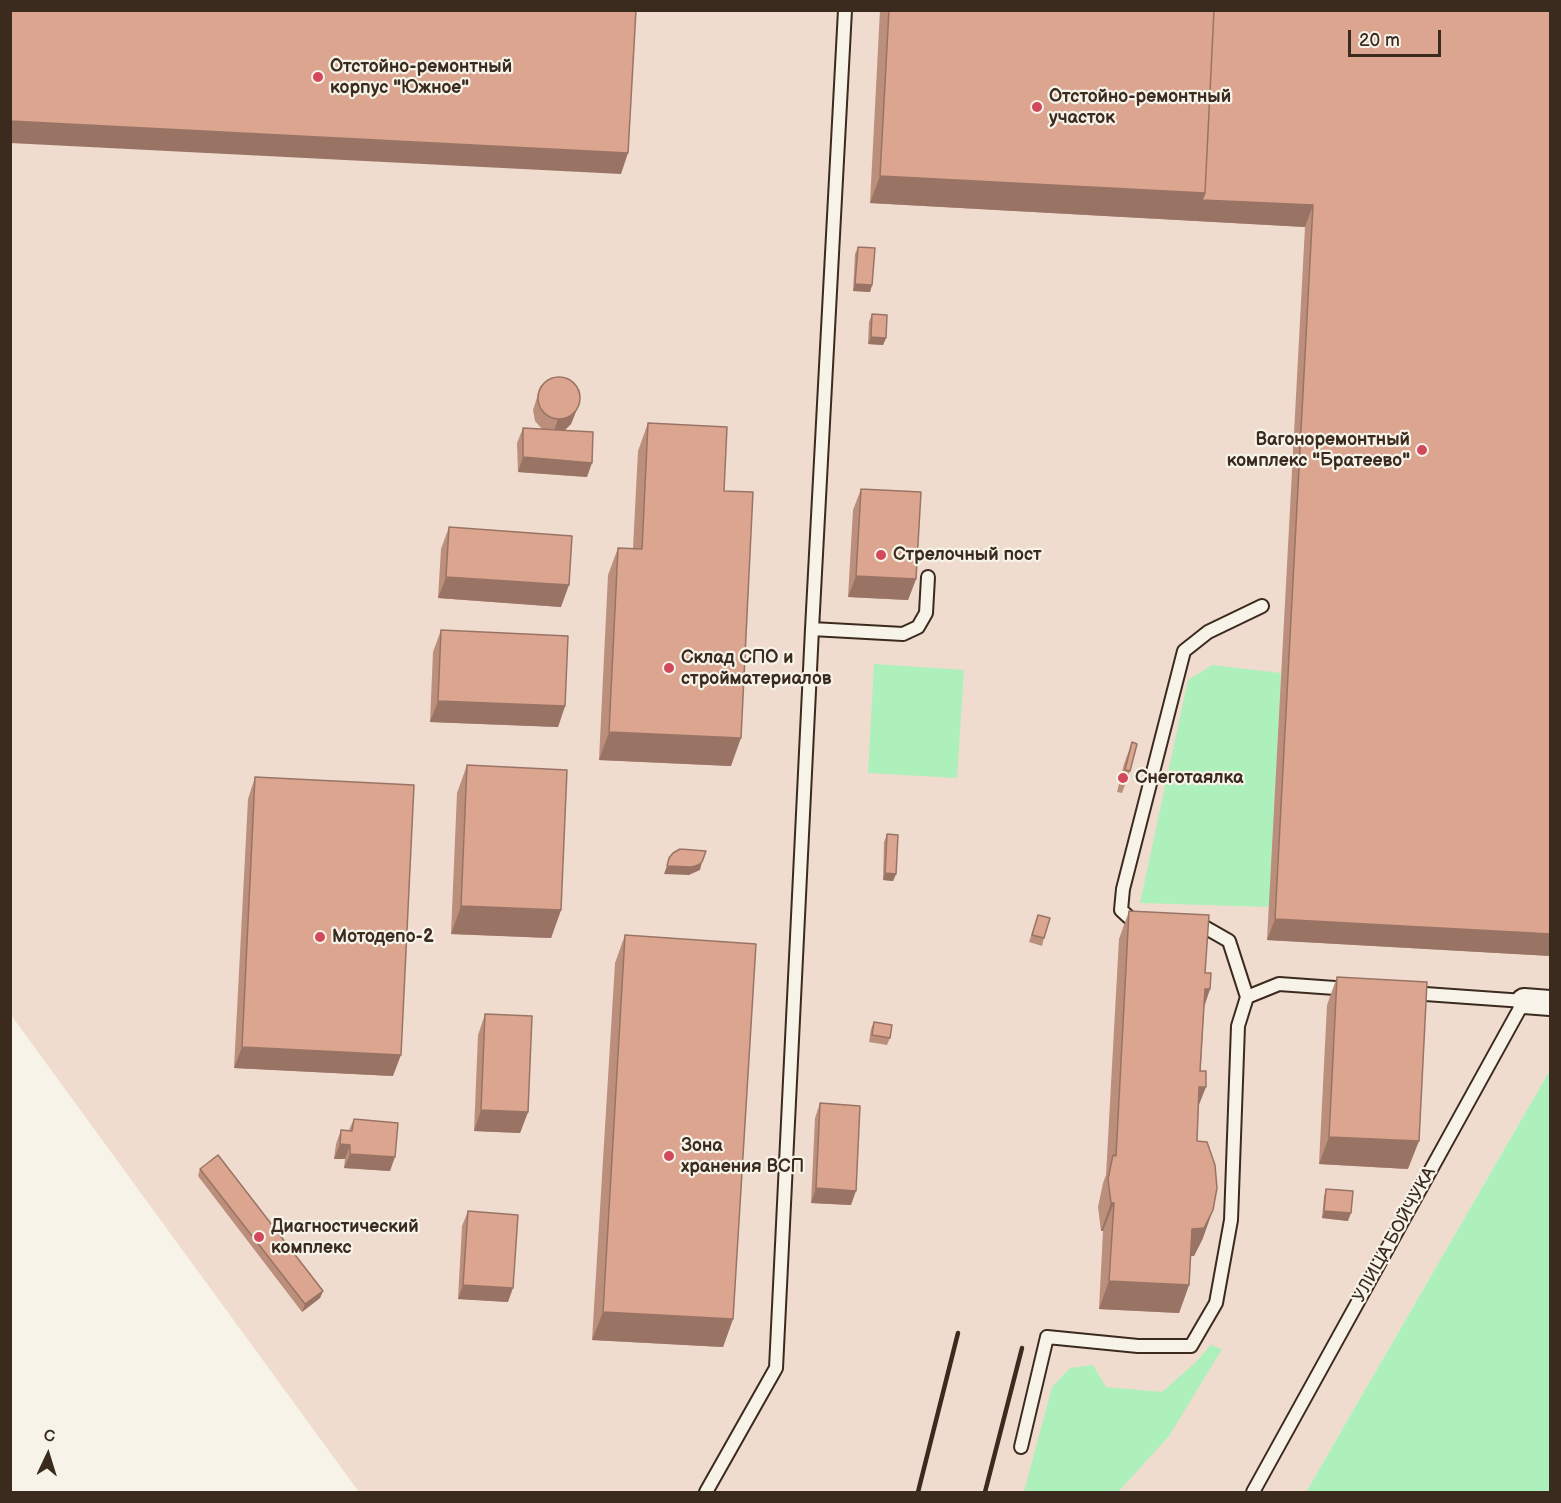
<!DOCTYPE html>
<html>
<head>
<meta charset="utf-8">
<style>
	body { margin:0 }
	#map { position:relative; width:1561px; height:1503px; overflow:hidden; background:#f7f3e8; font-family:"Balsamiq Sans",sans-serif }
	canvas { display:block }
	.frame { position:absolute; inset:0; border:12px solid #3b2a1e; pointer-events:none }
	.north { position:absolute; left:18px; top:1425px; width:60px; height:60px; -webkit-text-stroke:4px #f7f3e8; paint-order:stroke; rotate:4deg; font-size:16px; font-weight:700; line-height:24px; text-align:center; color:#3b2a1e }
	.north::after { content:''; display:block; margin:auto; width:21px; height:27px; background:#3b2a1e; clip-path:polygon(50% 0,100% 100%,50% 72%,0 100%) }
	.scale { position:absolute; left:1348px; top:30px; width:93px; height:27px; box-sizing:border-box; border:3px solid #3b2a1e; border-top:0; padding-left:8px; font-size:18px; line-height:21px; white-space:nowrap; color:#3b2a1e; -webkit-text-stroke:4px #f7f3e8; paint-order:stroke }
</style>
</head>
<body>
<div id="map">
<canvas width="1561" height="1503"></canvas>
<div class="frame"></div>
<div class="north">С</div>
<div class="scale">20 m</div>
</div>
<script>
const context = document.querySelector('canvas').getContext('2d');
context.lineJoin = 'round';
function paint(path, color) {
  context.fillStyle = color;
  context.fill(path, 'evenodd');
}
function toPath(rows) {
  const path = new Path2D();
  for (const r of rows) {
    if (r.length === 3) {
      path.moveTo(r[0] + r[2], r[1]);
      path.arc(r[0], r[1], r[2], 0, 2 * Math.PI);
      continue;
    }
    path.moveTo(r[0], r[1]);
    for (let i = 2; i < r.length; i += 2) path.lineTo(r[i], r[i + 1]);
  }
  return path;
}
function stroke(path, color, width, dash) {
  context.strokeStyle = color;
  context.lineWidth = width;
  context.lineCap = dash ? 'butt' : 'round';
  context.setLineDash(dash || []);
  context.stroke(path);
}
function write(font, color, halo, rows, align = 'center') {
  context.font = font + ' "Balsamiq Sans",sans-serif';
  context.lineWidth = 4.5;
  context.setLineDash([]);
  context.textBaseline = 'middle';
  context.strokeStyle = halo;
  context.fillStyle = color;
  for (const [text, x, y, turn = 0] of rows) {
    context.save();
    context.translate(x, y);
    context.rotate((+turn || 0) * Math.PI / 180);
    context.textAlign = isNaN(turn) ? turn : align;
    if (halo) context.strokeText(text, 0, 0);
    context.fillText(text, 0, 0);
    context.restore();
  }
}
const built = toPath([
	[10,11,1550,11,1550,1070,1306,1492,359,1492,11,1015]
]);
const green = toPath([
	[874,664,964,670,957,778,868,773],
	[1212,665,1281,673,1269,907,1140,903,1188,680],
	[1550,1070,1550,1492,1306,1492],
	[1211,1345,1222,1349,1169,1436,1118,1492,1024,1492,1052,1387,1070,1368,1093,1365,1106,1387,1162,1392,1196,1362]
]);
const lane = toPath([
	[845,10,812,629,903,634,918,627,926,613,928,577],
	[1141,922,1134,922,1121,910,1123,889,1184,651,1208,632,1262,606],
	[1194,925,1201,925,1229,941,1247,997],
	[1021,1447,1047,1337,1138,1346,1191,1346,1216,1303,1231,1220,1238,1026,1247,997,1279,984,1349,989],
	[706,1492,776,1368,812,629],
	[1253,1492,1524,1001,1411,993]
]);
const street = toPath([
	[1524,1001,1550,1003]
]);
const rail = toPath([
	[918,1492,958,1333],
	[985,1492,1022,1348]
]);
const wall = toPath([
	[880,10,1551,10,1551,956,1267,940,1305,227,870,203],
	[858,247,872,285,870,292,853,291,855,254],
	[872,314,886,338,883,345,868,344,869,322],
	[541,385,577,409,571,424,564,430,587,477,518,472,517,443,523,428,542,429,535,421,533,410],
	[648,423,724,491,731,766,599,760,608,575,618,548,633,548,638,451],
	[861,489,916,579,908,600,848,597,853,510],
	[449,527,561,607,438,598,441,549],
	[441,630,565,706,558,727,430,722,433,652],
	[1132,742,1130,771,1122,793,1117,792,1124,764],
	[467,765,561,910,551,938,451,934,457,793],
	[255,777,393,1076,234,1068,248,799],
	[887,834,896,874,893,881,883,880,884,842],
	[1129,911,1205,973,1210,989,1204,1008,1197,1141,1203,1238,1194,1256,1190,1256,1189,1285,1179,1313,1099,1309,1103,1231,1101,1231,1098,1207,1103,1183,1106,1175,1119,939],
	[1038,915,1044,938,1042,946,1029,942],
	[625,935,733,1319,723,1347,592,1340,615,963],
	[1337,977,1408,1169,1319,1164,1327,1005],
	[485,1014,528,1112,520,1133,474,1131,478,1035],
	[874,1022,890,1038,887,1045,869,1042,871,1029],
	[820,1103,851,1205,811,1203,815,1118],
	[354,1119,390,1171,344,1168,345,1159,334,1159,336,1144,341,1130,349,1130],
	[200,1169,323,1291,320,1298,302,1312,198,1176],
	[1326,1189,1348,1221,1322,1218,1324,1196],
	[468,1211,508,1302,458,1299,462,1226]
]);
const shadedWall = toPath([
	[10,121,628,153,621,174,10,143],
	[880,176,1205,193,1313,205,1305,227,870,203],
	[855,284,872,285,870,292,853,291],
	[871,337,886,338,883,345,868,344],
	[577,409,571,424,564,431,553,433,558,419],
	[523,457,592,463,587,477,518,472],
	[856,576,916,579,908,600,848,597],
	[446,577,569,585,561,607,438,598],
	[438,701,565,706,558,727,430,722],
	[609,732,741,738,731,766,599,760],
	[702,862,700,870,689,875,664,874,667,866],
	[885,873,896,874,893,881,883,880],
	[461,906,561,910,551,938,451,934],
	[1275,919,1551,934,1551,956,1267,940],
	[1205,989,1210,989,1200,1017],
	[242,1047,401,1055,393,1076,234,1068],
	[1199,1087,1206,1087,1195,1115],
	[481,1110,528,1112,520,1133,474,1131],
	[1329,1137,1419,1141,1408,1169,1319,1164],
	[340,1144,350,1145,345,1159,334,1159],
	[350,1154,395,1157,390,1171,344,1168],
	[816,1188,856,1191,851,1205,811,1203],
	[1111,1203,1114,1203,1103,1231,1101,1231],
	[1213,1210,1203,1238,1194,1256,1182,1257,1192,1229],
	[1324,1211,1351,1213,1348,1221,1322,1218],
	[1109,1281,1189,1285,1179,1313,1099,1309],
	[463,1285,513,1288,508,1302,458,1299],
	[323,1291,320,1298,302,1312,305,1304],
	[603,1312,733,1319,723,1347,592,1340]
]);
const building = toPath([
	[10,10,636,10,628,153,10,121,10,10],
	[889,10,1214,10,1205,193,880,176,889,10],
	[1214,10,1551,10,1551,934,1275,919,1313,205,1202,200,1205,193,1214,10],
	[858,247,875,248,872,285,855,284,858,247],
	[872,314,887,315,886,338,871,337,872,314],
	[559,398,21],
	[648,423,727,427,724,491,753,492,741,738,609,732,618,548,642,549,648,423],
	[523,428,593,432,592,463,523,457,523,428],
	[861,489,921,492,916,579,856,576,861,489],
	[449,527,572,536,569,585,446,577,449,527],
	[441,630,568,636,565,706,438,701,441,630],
	[1132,742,1137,744,1130,771,1125,770,1132,742],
	[467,765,567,770,561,910,461,906,467,765],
	[255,777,414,785,401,1055,242,1047,255,777],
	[887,834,898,835,896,874,885,873,887,834],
	[680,849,706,851,702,862,698,865,692,867,667,866,669,858,673,853,680,849],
	[1129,911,1209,915,1205,973,1211,973,1210,989,1205,989,1200,1071,1206,1071,1206,1087,1199,1087,1197,1141,1207,1142,1215,1165,1217,1188,1213,1210,1204,1228,1192,1229,1189,1285,1109,1281,1114,1203,1111,1203,1108,1179,1113,1155,1116,1156,1129,911],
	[1038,915,1050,918,1044,938,1032,935,1038,915],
	[625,935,756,944,733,1319,603,1312,625,935],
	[1337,977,1427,982,1419,1141,1329,1137,1337,977],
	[485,1014,532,1016,528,1112,481,1110,485,1014],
	[874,1022,892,1025,890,1038,872,1035,874,1022],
	[820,1103,860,1106,856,1191,816,1188,820,1103],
	[354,1119,398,1123,395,1157,350,1154,350,1145,340,1144,341,1130,352,1131,354,1119],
	[218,1155,323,1291,305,1304,200,1169,218,1155],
	[1326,1189,1353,1191,1351,1213,1324,1211,1326,1189],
	[468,1211,518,1215,513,1288,463,1285,468,1211]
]);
const markers = [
	[318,77,6,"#d1495b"],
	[1037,107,6,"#d1495b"],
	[1422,450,6,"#d1495b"],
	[881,555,6,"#d1495b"],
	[669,668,6,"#d1495b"],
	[1123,778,6,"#d1495b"],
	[320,937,6,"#d1495b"],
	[669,1156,6,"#d1495b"],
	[259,1237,6,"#d1495b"]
];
const poiNames = [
	["Отстойно-ремонтный",330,67],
	["корпус \"Южное\"",330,88],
	["Отстойно-ремонтный",1049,97],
	["участок",1049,118],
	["Вагоноремонтный",1410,440,"right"],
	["комплекс \"Братеево\"",1410,461,"right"],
	["Стрелочный пост",893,555],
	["Склад СПО и",681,658],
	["стройматериалов",681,679],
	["Снеготаялка",1135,778],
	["Мотодепо-2",332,937],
	["Зона",681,1146],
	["хранения ВСП",681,1167],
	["Диагностический",271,1227],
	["комплекс",271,1248]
];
const streetNames = [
	["УЛИЦА БОЙЧУКА",1395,1235,-61]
];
paint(built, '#efdcce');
paint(green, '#adf0bb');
stroke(lane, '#3b2a1e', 16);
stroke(street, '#3b2a1e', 28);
stroke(lane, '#f7f3e8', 12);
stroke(street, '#f7f3e8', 24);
stroke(rail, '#3b2a1e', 4.5);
paint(wall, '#bc8e7c');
paint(shadedWall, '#997465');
paint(building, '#dba590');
stroke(building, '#997465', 1.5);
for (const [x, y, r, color] of markers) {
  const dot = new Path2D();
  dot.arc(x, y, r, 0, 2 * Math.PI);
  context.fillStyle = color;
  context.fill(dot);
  stroke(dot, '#f7f3e8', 2);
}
write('bold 18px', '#3b2a1e', '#f7f3e8', poiNames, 'left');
write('18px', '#3b2a1e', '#f7f3e8', streetNames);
</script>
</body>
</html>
